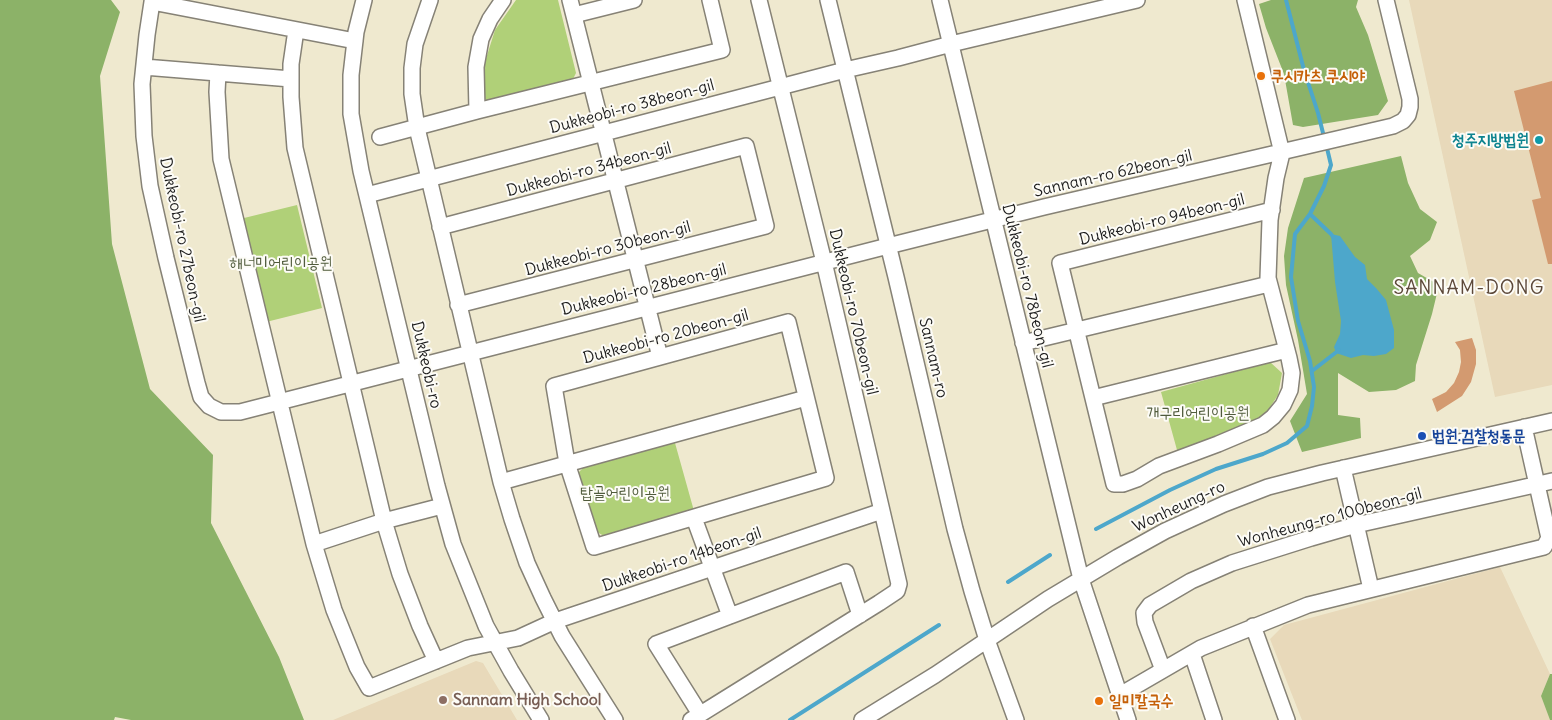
<!DOCTYPE html>
<html>
<head>
<meta charset="utf-8">
<style>
	body { margin:0 }
	canvas { display:block; background:#efe9cf }
</style>
</head>
<body>
<canvas width="1552" height="720"></canvas>
<script>
const context = document.querySelector('canvas').getContext('2d');
context.lineJoin = 'round';
function paint(path, color) {
  context.fillStyle = color;
  context.fill(path, 'evenodd');
}
function toPath(rows) {
  const path = new Path2D();
  for (const r of rows) {
    path.moveTo(r[0], r[1]);
    for (let i = 2; i < r.length; i += 2) path.lineTo(r[i], r[i + 1]);
  }
  return path;
}
function stroke(path, color, width, dash) {
  context.strokeStyle = color;
  context.lineWidth = width;
  context.lineCap = dash ? 'butt' : 'round';
  context.setLineDash(dash || []);
  context.stroke(path);
}
function write(font, color, halo, rows, align = 'center') {
  context.font = font + ' Delius,"Poor Story",sans-serif';
  context.lineWidth = 4;
  context.setLineDash([]);
  context.textBaseline = 'middle';
  context.strokeStyle = halo;
  context.fillStyle = color;
  for (const [text, x, y, turn = 0] of rows) {
    context.save();
    context.translate(x, y);
    context.rotate((+turn || 0) * Math.PI / 180);
    context.textAlign = isNaN(turn) ? turn : align;
    if (halo) context.strokeText(text, 0, 0);
    context.fillText(text, 0, 0);
    context.restore();
  }
}
const built = toPath([
	[1409,0,1552,0,1552,385,1495,397],
	[1500,567,1550,674,1541,696,1550,720,1302,720,1270,639,1284,625],
	[476,661,483,663,517,720,333,720]
]);
const green = toPath([
	[516,0,558,0,576,73,571,83,490,103,484,98,480,88,484,65,495,30],
	[297,205,322,308,266,322,240,219],
	[1270,362,1282,373,1278,395,1265,415,1249,426,1209,441,1177,450,1161,392],
	[675,443,694,511,609,539,592,529,574,477,588,463]
]);
const forest = toPath([
	[0,0,111,0,120,12,100,76,112,244,150,389,213,455,211,523,279,657,304,720,131,720,115,717,114,720,0,720],
	[1271,0,1358,0,1356,7,1368,35,1388,101,1378,115,1303,127,1293,125,1284,74,1266,28,1259,4],
	[1401,156,1408,183,1420,209,1437,222,1430,240,1410,256,1418,273,1439,285,1432,314,1416,365,1415,381,1396,390,1369,392,1338,373,1338,415,1360,418,1361,438,1302,452,1290,421,1307,394,1298,340,1286,285,1284,256,1288,228,1304,178],
	[1550,674,1552,674,1552,720,1550,720,1541,696]
]);
const water = toPath([
	[1331,234,1340,236,1355,257,1365,265,1367,279,1376,288,1386,300,1394,330,1394,348,1386,354,1374,356,1363,355,1351,358,1336,353,1334,347,1340,334,1341,321,1335,282]
]);
const stream = toPath([
	[1286,0,1304,70,1318,113,1324,137],
	[1310,214,1331,234,1333,237],
	[1312,371,1339,350],
	[1096,529,1170,490,1216,469,1263,454,1287,443,1307,426,1312,406,1314,387,1310,361,1298,321,1291,277,1295,234,1310,214,1324,186,1331,165,1326,144],
	[1008,582,1050,555],
	[790,720,939,625]
]);
const building = toPath([
	[1552,81,1552,264,1548,264,1532,200,1541,198,1514,91],
	[1472,338,1476,350,1476,364,1471,382,1462,396,1437,412,1432,399,1446,392,1454,383,1459,372,1461,362,1460,350,1455,342]
]);
const minor = toPath([
	[364,0,356,32,351,75,351,114,361,171,437,486,453,544,486,626,511,671,541,720],
	[430,0,415,44,412,68,412,94,417,128,501,482,512,519,527,563,543,598,562,636,615,720],
	[570,0,660,357],
	[828,0,896,277,955,529,972,591,987,640,1016,720],
	[940,0,1081,579,1128,720],
	[1245,0,1282,153,1276,178,1270,220,1268,278,1289,358,1292,373,1290,390,1283,405,1273,417,1263,425,1218,444,1159,466,1137,479,1123,484,1114,484,1060,263,1272,210],
	[574,15,634,0],
	[296,30,291,64,291,97,295,148,384,521,400,574,420,626,436,661],
	[355,41,152,2,147,35,142,84,144,136,150,186,166,258,197,383,201,397,209,406,221,412,240,412,888,246,1044,207,1393,126,1403,121,1408,115,1410,107,1410,99,1386,0],
	[144,67,291,79],
	[218,73,217,92,221,159,314,544],
	[477,111,476,67,481,39,490,19,503,0],
	[380,137,477,111,722,50,710,0],
	[367,195,845,70,898,58,951,44,1137,0],
	[440,227,746,146,766,226,458,305],
	[788,322,826,478,594,547,567,463,554,386,788,322],
	[1023,343,1269,284],
	[1093,398,1287,350],
	[1343,468,1371,589],
	[501,482,806,398],
	[442,506,384,521,314,544,334,610,357,667,369,688,468,648,518,638,555,621,882,511],
	[694,518,730,616],
	[1253,626,1287,720],
	[1192,654,1214,720],
	[1163,670,1145,622,1144,613,1150,605,1191,581,1232,563,1311,538,1356,525,1552,481],
	[1120,695,1201,648,1308,605,1544,547,1549,538,1524,427],
	[700,714,656,644,846,572,860,615],
	[691,720,879,603,897,591,899,584,824,262,759,0],
	[862,720,935,675,1048,599,1118,557,1165,531,1224,504,1268,487,1322,473,1552,421]
]);
const markers = [
	[1261,76,5,"#e8710a"],
	[1539,140,5,"#0f9aa8"],
	[1422,436,5,"#1a4fb4"],
	[443,700,5,"#8d6e63"],
	[1099,701,5,"#e8710a"]
];
const foodNames = [
	["쿠시카츠 쿠시야",1271,76],
	["일미칼국수",1109,701]
];
const streetNames = [
	["Dukkeobi-ro 38beon-gil",632,107,-15],
	["Dukkeobi-ro 34beon-gil",589,170,-15],
	["Sannam-ro 62beon-gil",1113,174,-13],
	["Dukkeobi-ro 94beon-gil",1162,220,-14],
	["Dukkeobi-ro 27beon-gil",182,240,78],
	["Dukkeobi-ro 30beon-gil",608,249,-15],
	["Dukkeobi-ro 78beon-gil",1027,286,76],
	["Dukkeobi-ro 28beon-gil",644,290,-14],
	["Dukkeobi-ro 70beon-gil",853,312,77],
	["Dukkeobi-ro 20beon-gil",666,337,-15],
	["Sannam-ro",933,358,77],
	["Dukkeobi-ro",426,365,77],
	["Wonheung-ro",1179,507,-25],
	["Wonheung-ro 100beon-gil",1330,518,-15],
	["Dukkeobi-ro 14beon-gil",682,560,-19]
];
const cultureNames = [
	["청주지방법원",1529,140]
];
const parkNames = [
	["해너미어린이공원",281,263],
	["개구리어린이공원",1198,413],
	["탑골어린이공원",625,493]
];
const transitNames = [
	["법원.검찰청동문",1432,436]
];
const educationNames = [
	["Sannam High School",453,700]
];
const quarterNames = [
	["SANNAM-DONG",1469,289]
];
paint(built, '#e8d9ba');
paint(green, '#b0d078');
paint(forest, '#8cb268');
paint(water, '#4da7cb');
stroke(stream, '#4da7cb', 4);
paint(building, '#d39a70');
stroke(minor, '#868276', 18);
stroke(minor, '#fff', 15);
for (const [x, y, r, color] of markers) {
  const dot = new Path2D();
  dot.arc(x, y, r, 0, 2 * Math.PI);
  context.fillStyle = color;
  context.fill(dot);
  stroke(dot, '#fdfcf7', 2);
}
write('bold 16px', '#c56008', '#fdfcf7', foodNames, 'left');
write('16px', '#1c1c1c', '#fdfcf7', streetNames);
write('bold 16px', '#0d838f', '#fdfcf7', cultureNames, 'right');
write('16px', '#505b3c', '#fdfcf7', parkNames);
write('bold 16px', '#164399', '#fdfcf7', transitNames, 'left');
write('bold 16px', '#785e54', '#fdfcf7', educationNames, 'left');
context.letterSpacing = '1px';
write('19px', '#5c4839', '#fdfcf7', quarterNames);
context.letterSpacing = '0px';
</script>
</body>
</html>
